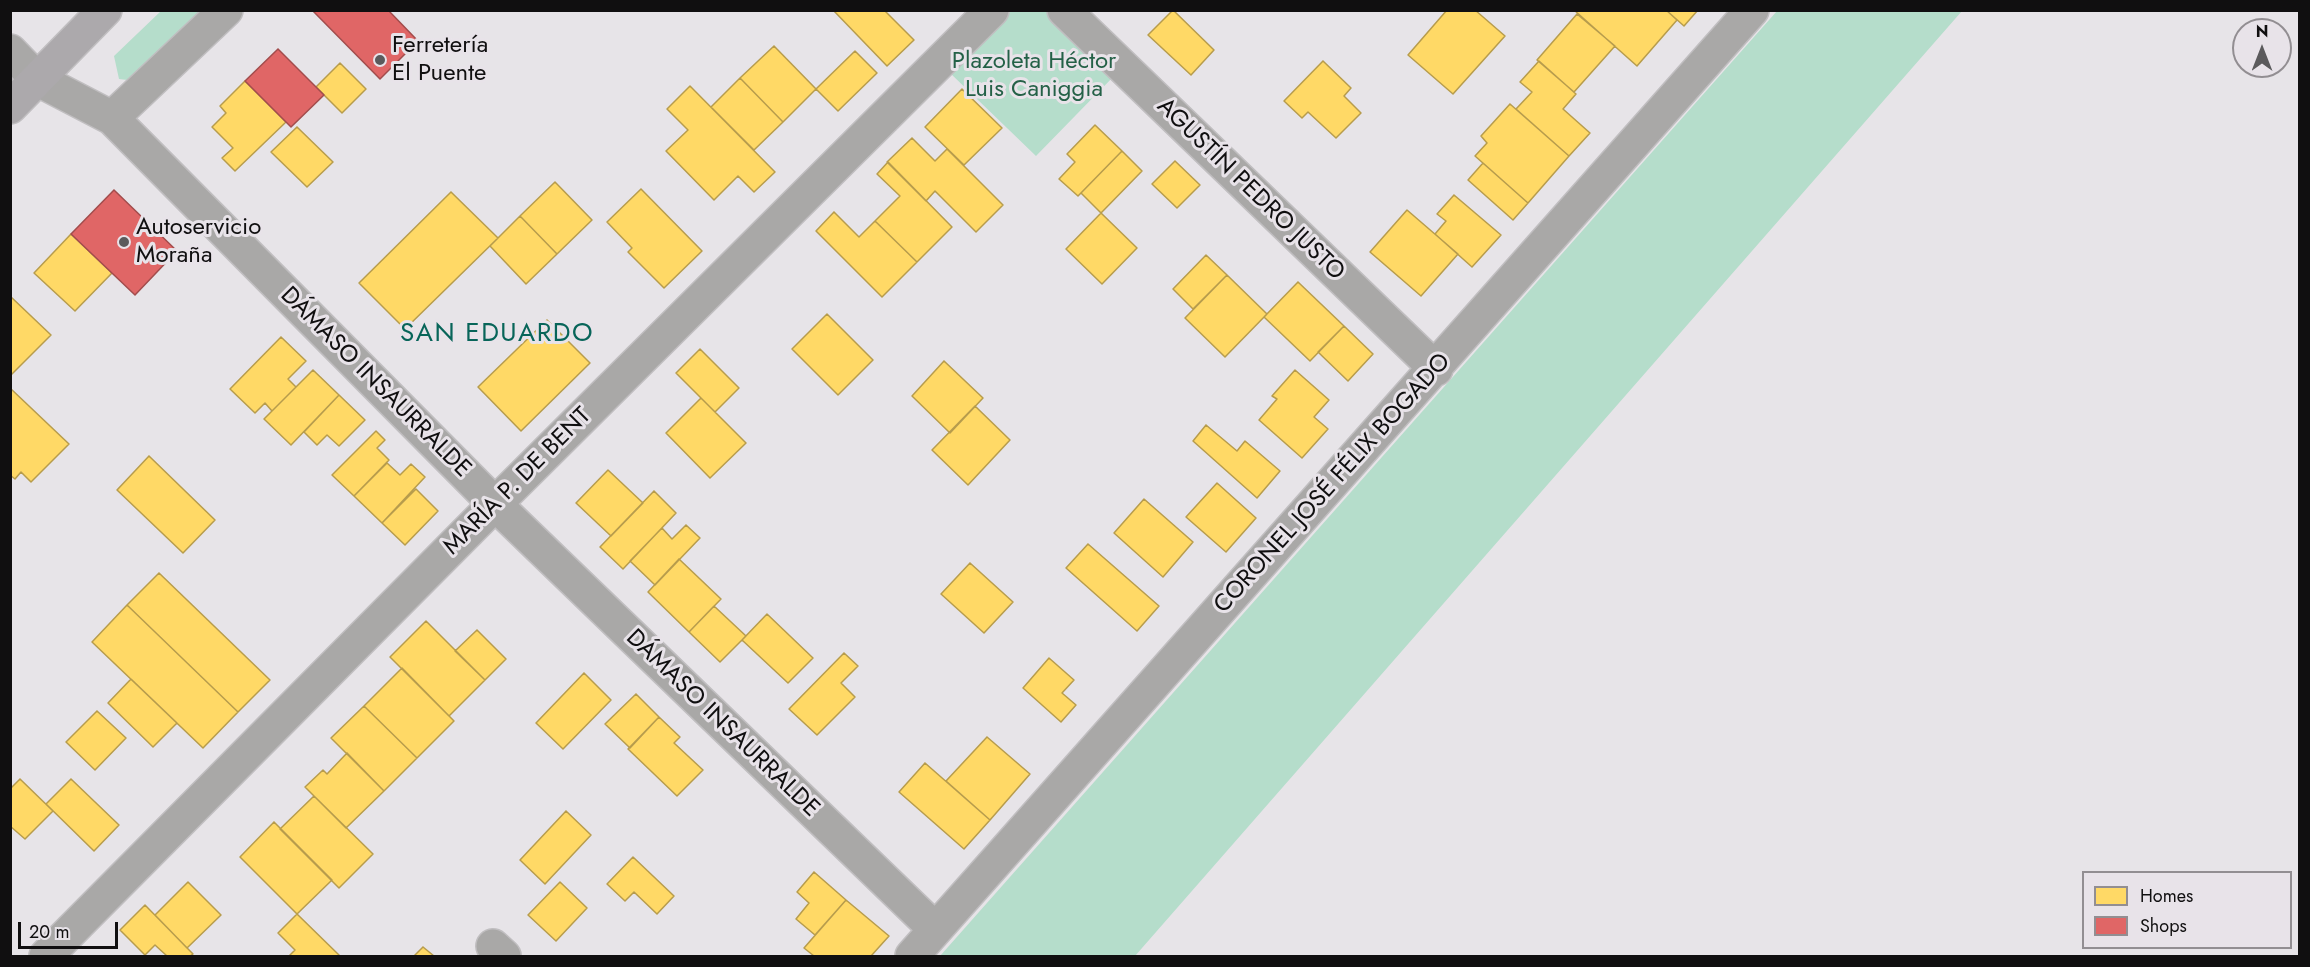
<!DOCTYPE html>
<html>
<head>
<meta charset="utf-8">
<style>
	body { margin:0 }
	#map { position:relative; width:2310px; height:967px; overflow:hidden; background:#e7e4e8; font-family:Jost,sans-serif }
	canvas { display:block }
	.frame { position:absolute; inset:0; border:12px solid #100f10; pointer-events:none }
	.legend { position:absolute; left:2082px; top:871px; width:210px; height:78px; box-sizing:border-box; background:#e8e3e9; border:2px solid #928e92; margin:0; padding:8px 10px; list-style:none; font-size:18px; color:#100f10 }
	.legend li { display:flex; align-items:center; gap:12px; height:30px }
	.legend b { width:30px; border:2px solid #928e92 }
	.north { position:absolute; left:2232px; top:18px; width:60px; height:60px; box-sizing:border-box; background:#e8e3e9; border:2px solid #928e92; border-radius:50%; rotate:0deg; font-size:16px; font-weight:700; line-height:24px; text-align:center; color:#100f10 }
	.north::after { content:''; display:block; margin:auto; width:21px; height:27px; background:#5b5a5c; clip-path:polygon(50% 0,100% 100%,50% 72%,0 100%) }
	.scale { position:absolute; left:18px; top:922px; width:100px; height:27px; box-sizing:border-box; border:3px solid #100f10; border-top:0; padding-left:8px; font-size:18px; line-height:21px; white-space:nowrap; color:#100f10; -webkit-text-stroke:4px #e8e3e9; paint-order:stroke }
</style>
</head>
<body>
<div id="map">
<canvas width="2310" height="967"></canvas>
<div class="frame"></div>
<ul class="legend">
<li><b style="height:16px;background:#ffd966"></b>Homes</li>
<li><b style="height:16px;background:#e06666"></b>Shops</li>
</ul>
<div class="north">N</div>
<div class="scale">20 m</div>
</div>
<script>
const context = document.querySelector('canvas').getContext('2d');
context.lineJoin = 'round';
function paint(path, color) {
  context.fillStyle = color;
  context.fill(path, 'evenodd');
}
function toPath(rows) {
  const path = new Path2D();
  for (const r of rows) {
    path.moveTo(r[0], r[1]);
    for (let i = 2; i < r.length; i += 2) path.lineTo(r[i], r[i + 1]);
  }
  return path;
}
function stroke(path, color, width, dash) {
  context.strokeStyle = color;
  context.lineWidth = width;
  context.lineCap = dash ? 'butt' : 'round';
  context.setLineDash(dash || []);
  context.stroke(path);
}
function write(font, color, halo, rows, align = 'center') {
  context.font = font + ' Jost,sans-serif';
  context.lineWidth = 6;
  context.setLineDash([]);
  context.textBaseline = 'middle';
  context.strokeStyle = halo;
  context.fillStyle = color;
  for (const [text, x, y, turn = 0] of rows) {
    context.save();
    context.translate(x, y);
    context.rotate((+turn || 0) * Math.PI / 180);
    context.textAlign = isNaN(turn) ? turn : align;
    if (halo) context.strokeText(text, 0, 0);
    context.fillText(text, 0, 0);
    context.restore();
  }
}
const green = toPath([
	[1047,10,1115,75,1036,156,950,73,1011,11],
	[161,11,203,11,136,81,119,79,114,56],
	[1777,11,1962,11,1135,956,940,956]
]);
const homes = toPath([
	[833,10,884,10,914,40,887,66,833,10],
	[1173,10,1214,50,1191,75,1148,35,1173,10],
	[1447,10,1475,10,1505,36,1453,94,1408,55,1447,10],
	[1574,10,1666,10,1677,20,1637,66,1574,10],
	[1666,10,1698,10,1684,26,1666,10],
	[1577,14,1615,46,1574,92,1537,60,1577,14],
	[774,46,816,89,783,122,740,78,774,46],
	[855,51,877,73,838,111,816,89,855,51],
	[1323,61,1351,88,1344,96,1361,113,1336,138,1308,112,1302,118,1284,101,1323,61],
	[1539,61,1576,94,1563,109,1590,133,1569,156,1516,109,1532,92,1520,82,1539,61],
	[340,63,366,89,342,113,316,87,340,63],
	[740,78,783,122,754,150,711,107,740,78],
	[245,81,286,122,235,171,222,158,233,148,212,127,226,113,220,106,245,81],
	[690,86,775,172,754,192,738,176,714,200,666,151,688,130,667,109,690,86],
	[962,89,1002,128,964,165,925,127,962,89],
	[1510,104,1569,156,1528,203,1475,156,1487,143,1481,136,1510,104],
	[1095,125,1122,151,1078,196,1059,179,1075,162,1067,154,1095,125],
	[297,127,333,162,307,187,271,152,297,127],
	[912,138,935,161,947,149,1003,205,976,232,935,191,926,201,887,162,912,138],
	[1122,151,1142,171,1101,213,1081,193,1122,151],
	[1175,161,1200,185,1177,208,1152,184,1175,161],
	[888,162,952,227,917,262,875,221,900,196,877,174,888,162],
	[1483,163,1528,203,1513,220,1468,180,1483,163],
	[555,182,592,220,557,254,520,216,555,182],
	[641,189,702,251,664,288,628,252,632,248,607,222,641,189],
	[451,192,498,238,405,329,359,283,451,192],
	[1454,195,1501,235,1472,267,1435,234,1446,221,1437,214,1454,195],
	[1407,210,1458,254,1421,296,1370,252,1407,210],
	[834,212,859,237,875,221,917,262,882,297,816,231,834,212],
	[1101,213,1137,248,1102,284,1066,249,1101,213],
	[520,216,557,254,526,284,490,246,520,216],
	[71,234,112,273,75,311,34,273,71,234],
	[1206,255,1227,275,1193,309,1173,289,1206,255],
	[1227,275,1267,314,1225,357,1185,318,1227,275],
	[1298,282,1344,326,1310,361,1264,317,1298,282],
	[10,296,51,335,10,376,10,296],
	[827,314,873,360,838,395,792,349,827,314],
	[547,320,590,363,521,431,478,387,547,320],
	[1344,326,1373,354,1348,381,1318,352,1344,326],
	[281,337,306,361,288,379,296,387,272,411,265,403,255,413,230,389,281,337],
	[700,349,739,388,715,412,676,373,700,349],
	[944,361,983,398,950,433,912,396,944,361],
	[313,370,339,395,291,445,264,419,313,370],
	[1295,370,1329,400,1314,417,1328,429,1302,458,1259,420,1277,399,1272,396,1295,370],
	[10,388,69,444,31,482,21,472,15,479,10,475,10,388],
	[339,395,365,420,339,446,327,435,317,445,304,432,339,395],
	[701,398,746,443,710,478,666,433,701,398],
	[975,406,1010,440,968,485,932,450,975,406],
	[1206,425,1237,451,1245,441,1280,471,1257,498,1193,441,1206,425],
	[376,431,385,440,377,448,389,460,354,496,332,475,376,431],
	[149,456,215,520,183,553,117,490,149,456],
	[387,463,400,475,411,464,425,477,382,523,354,496,387,463],
	[608,470,643,503,611,536,576,503,608,470],
	[1217,483,1256,518,1226,552,1186,517,1217,483],
	[416,489,438,511,405,545,382,523,416,489],
	[654,491,676,513,623,569,600,547,654,491],
	[1144,499,1193,542,1163,577,1114,533,1144,499],
	[686,525,700,538,655,585,630,561,662,528,672,539,686,525],
	[1088,544,1159,606,1137,631,1066,568,1088,544],
	[679,559,721,599,689,632,648,592,679,559],
	[970,563,1013,602,984,633,941,594,970,563],
	[159,573,270,680,238,712,127,605,159,573],
	[127,605,238,712,203,748,92,642,127,605],
	[714,606,746,636,720,662,689,632,714,606],
	[767,614,813,658,788,683,742,640,767,614],
	[426,621,485,680,449,716,390,657,426,621],
	[477,630,506,659,485,680,455,651,477,630],
	[844,653,858,666,841,683,855,697,817,735,789,709,844,653],
	[1049,658,1074,680,1062,693,1076,705,1061,722,1023,688,1049,658],
	[402,668,454,721,417,758,364,706,402,668],
	[584,673,611,700,563,749,536,723,584,673],
	[131,679,177,723,153,747,108,703,131,679],
	[636,694,659,717,630,748,605,724,636,694],
	[364,706,417,758,384,791,331,738,364,706],
	[97,711,126,738,95,770,66,742,97,711],
	[659,717,680,737,674,743,703,770,677,796,628,749,659,717],
	[987,737,1030,774,990,820,946,781,987,737],
	[347,753,384,791,346,828,305,787,323,770,327,774,347,753],
	[925,763,990,820,964,849,899,792,925,763],
	[20,779,53,811,25,839,10,826,10,789,20,779],
	[71,779,119,825,94,851,46,804,71,779],
	[314,796,373,854,339,888,280,829,314,796],
	[566,811,591,835,545,884,520,860,566,811],
	[274,822,332,880,297,914,240,857,274,822],
	[633,857,674,896,657,914,634,892,625,901,607,884,633,857],
	[814,872,846,900,815,935,796,919,809,903,797,892,814,872],
	[188,882,221,915,187,948,155,915,188,882],
	[560,882,587,908,556,941,528,915,560,882],
	[846,900,889,936,871,956,814,956,804,948,846,900],
	[145,905,193,954,190,956,167,956,155,945,145,955,120,930,145,905],
	[297,914,340,956,289,956,295,950,278,933,297,914],
	[423,947,434,956,414,956,423,947]
]);
const shops = toPath([
	[312,10,388,10,418,41,380,79,312,10],
	[278,49,324,95,291,127,245,81,278,49],
	[114,190,177,251,135,295,71,234,114,190]
]);
const minor = toPath([
	[1064,10,1436,369],
	[10,51,37,79,112,118,495,504,935,929],
	[112,118,226,10],
	[493,946,504,956],
	[46,956,495,504,992,10],
	[912,956,1752,10]
]);
const major = toPath([
	[10,107,105,10]
]);
const markers = [
	[380,60,6,"#5b5a5c"],
	[124,242,6,"#5b5a5c"]
];
const poiNames = [
	["Ferretería",392,46],
	["El Puente",392,74],
	["Autoservicio",136,228],
	["Moraña",136,256]
];
const parkNames = [
	["Plazoleta Héctor",1034,62],
	["Luis Caniggia",1034,90]
];
const streetNames = [
	["AGUSTÍN PEDRO JUSTO",1250,190,44],
	["DÁMASO INSAURRALDE",375,383,45],
	["MARÍA P. DE BENT",518,482,-45],
	["CORONEL JOSÉ FÉLIX BOGADO",1333,484,-48],
	["DÁMASO INSAURRALDE",722,724,44]
];
const neighbourhoodNames = [
	["SAN EDUARDO",497,335]
];
paint(green, '#b5ddcb');
paint(homes, '#ffd966');
stroke(homes, '#b79c4c', 1.5);
paint(shops, '#e06666');
stroke(shops, '#a24c4c', 1.5);
stroke(minor, '#c0bec0', 36);
stroke(major, '#c0bec0', 36);
stroke(minor, '#a9a8a7', 33);
stroke(major, '#aca9ac', 33);
for (const [x, y, r, color] of markers) {
  const dot = new Path2D();
  dot.arc(x, y, r, 0, 2 * Math.PI);
  context.fillStyle = color;
  context.fill(dot);
  stroke(dot, '#e8e3e9', 2);
}
write('24px', '#100f10', '#e8e3e9', poiNames, 'left');
write('24px', '#246147', '#e8e3e9', parkNames);
write('24px', '#100f10', '#e8e3e9', streetNames);
context.letterSpacing = '1.5px';
write('26px', '#086559', '#e8e3e9', neighbourhoodNames);
context.letterSpacing = '0px';
</script>
</body>
</html>
